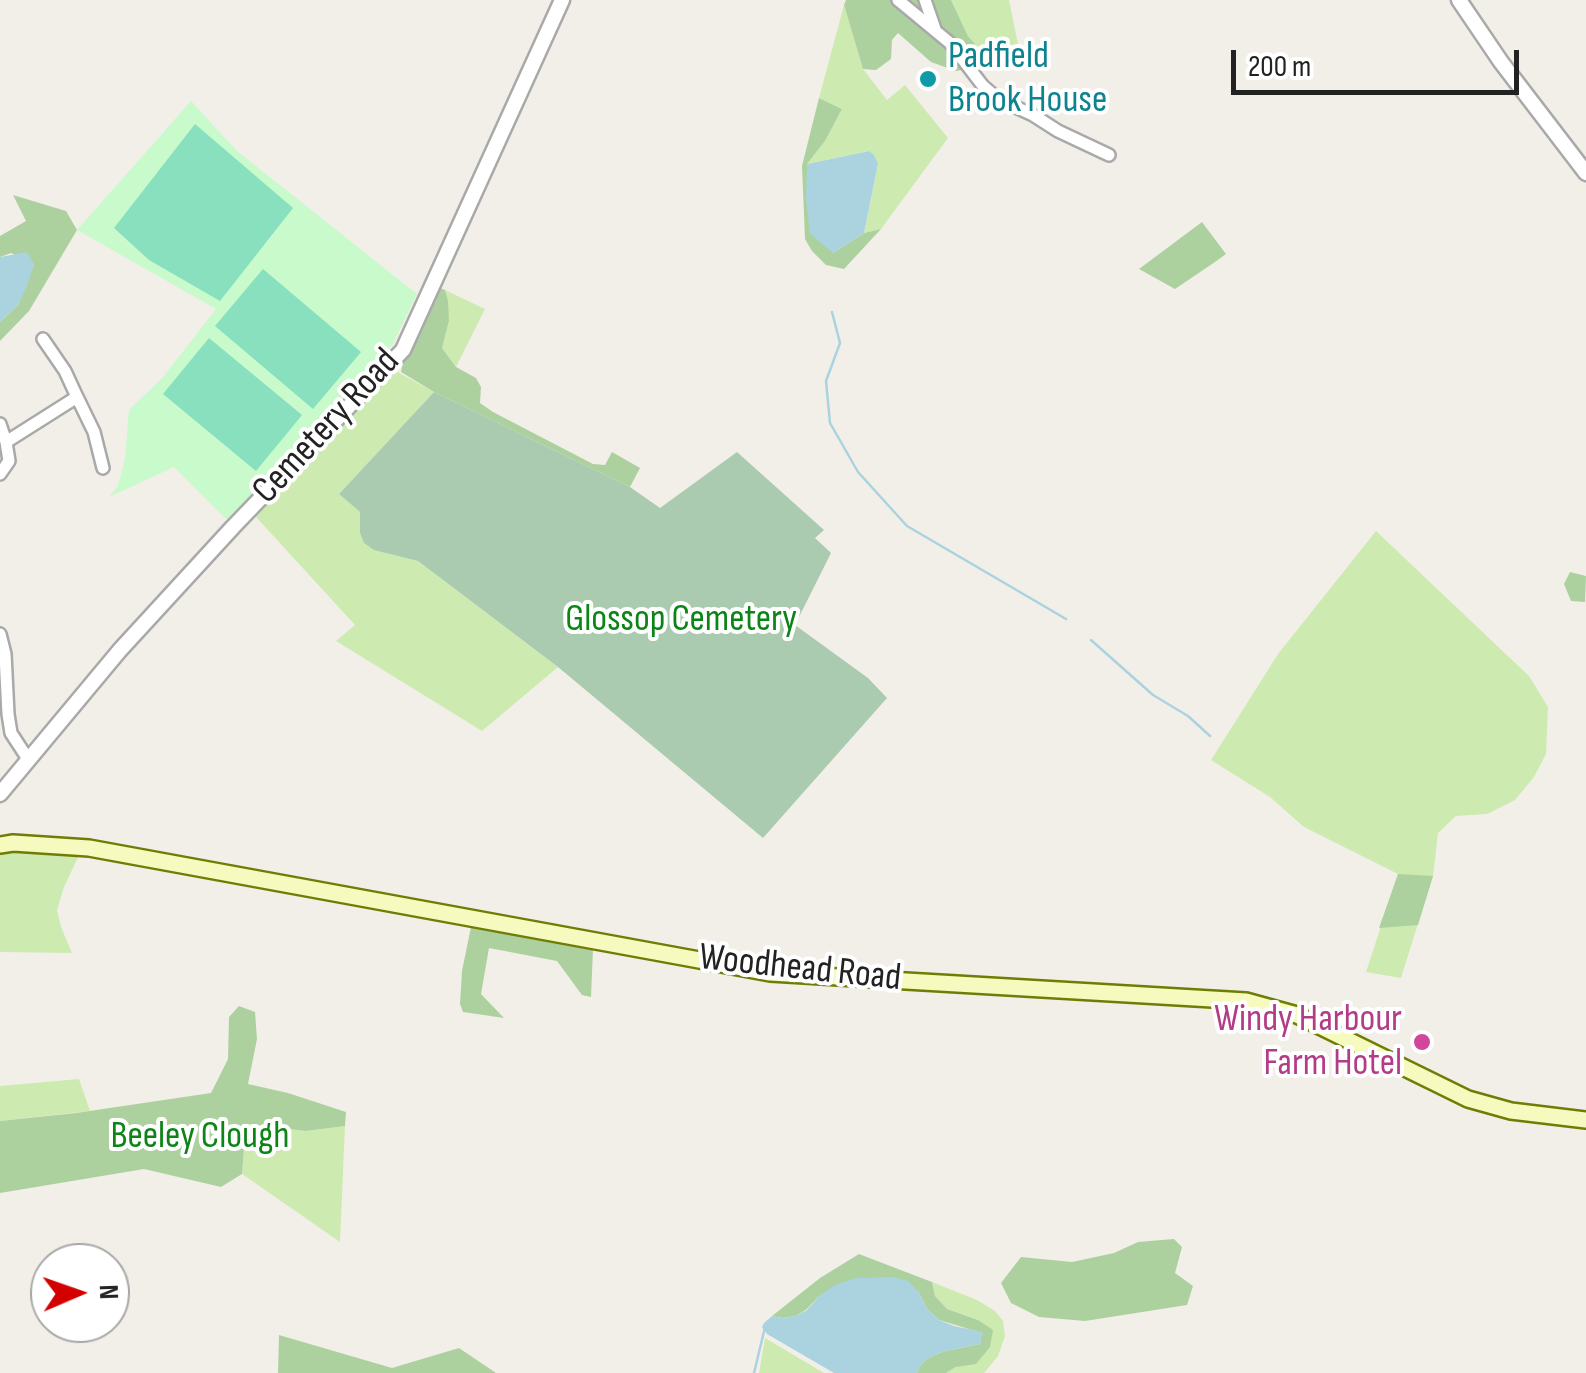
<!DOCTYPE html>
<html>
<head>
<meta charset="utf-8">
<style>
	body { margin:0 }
	#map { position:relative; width:1586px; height:1373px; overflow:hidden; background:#f2efe9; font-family:"Sofia Sans Condensed",sans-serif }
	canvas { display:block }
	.north { position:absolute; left:30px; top:1243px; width:100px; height:100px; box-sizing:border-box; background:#fff; border:2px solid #a7a7a7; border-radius:50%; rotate:88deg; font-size:28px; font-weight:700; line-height:40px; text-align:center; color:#222 }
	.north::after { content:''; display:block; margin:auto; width:35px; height:45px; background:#d40000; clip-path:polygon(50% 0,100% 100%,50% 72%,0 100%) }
	.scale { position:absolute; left:1231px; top:50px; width:288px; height:45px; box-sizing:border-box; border:5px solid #222; border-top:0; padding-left:12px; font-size:30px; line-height:35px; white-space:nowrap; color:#222; -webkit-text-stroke:8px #fff; paint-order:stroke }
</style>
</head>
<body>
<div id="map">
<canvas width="1586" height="1373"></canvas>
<div class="north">N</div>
<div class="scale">200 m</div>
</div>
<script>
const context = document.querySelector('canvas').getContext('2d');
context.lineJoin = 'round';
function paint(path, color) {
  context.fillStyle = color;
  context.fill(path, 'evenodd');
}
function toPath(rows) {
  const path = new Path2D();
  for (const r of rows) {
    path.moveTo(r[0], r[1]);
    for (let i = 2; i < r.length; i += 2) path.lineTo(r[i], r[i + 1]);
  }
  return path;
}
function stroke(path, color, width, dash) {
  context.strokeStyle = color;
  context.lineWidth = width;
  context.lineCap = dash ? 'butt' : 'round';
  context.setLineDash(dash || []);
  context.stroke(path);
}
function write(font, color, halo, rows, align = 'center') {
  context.font = font + ' "Sofia Sans Condensed",sans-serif';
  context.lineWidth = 8;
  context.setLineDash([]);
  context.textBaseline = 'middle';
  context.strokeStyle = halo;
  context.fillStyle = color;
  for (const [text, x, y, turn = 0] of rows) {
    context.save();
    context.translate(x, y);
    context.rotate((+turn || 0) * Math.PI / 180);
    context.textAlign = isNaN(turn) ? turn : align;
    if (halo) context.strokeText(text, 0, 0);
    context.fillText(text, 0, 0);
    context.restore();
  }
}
const grass = toPath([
	[951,0,1009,0,1018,44,982,52,968,36],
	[844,5,863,69,887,100,905,85,948,138,881,229,864,233,878,165,868,151,807,164,825,141,842,109,819,98],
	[445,290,485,309,456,367,442,348,449,321],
	[394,370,434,392,339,494,360,512,360,533,364,542,387,553,418,561,558,667,482,731,336,641,355,625,256,517,387,372],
	[1376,531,1529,676,1548,707,1546,754,1534,777,1515,800,1487,814,1456,816,1438,833,1433,876,1401,978,1366,972,1398,874,1304,827,1270,797,1211,760,1278,654],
	[48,851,79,855,64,887,57,910,61,927,72,953,0,952,0,854],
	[79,1079,90,1111,0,1121,0,1086],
	[246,1124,306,1131,345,1126,340,1242,242,1174],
	[932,1282,977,1300,995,1311,1003,1321,1005,1336,998,1356,984,1373,946,1373,990,1347,978,1320,947,1309,935,1296],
	[765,1338,824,1373,759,1373]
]);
const forest = toPath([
	[846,0,951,0,968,36,982,52,978,67,956,71,931,62,898,33,892,40,891,59,876,70,863,69,844,5],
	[819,98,842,109,825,141,807,164,833,253,864,233,881,229,844,269,826,265,812,251,805,239,802,166],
	[13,195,66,211,77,230,29,311,0,341,0,322,18,305,34,264,11,253,0,257,0,236,26,221],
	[1202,222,1226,254,1215,262,1175,289,1139,269],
	[438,287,445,290,448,301,449,321,442,348,456,367,476,378,481,387,480,403,493,412,593,464,605,465,612,452,640,468,630,487,434,392,401,372,403,360],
	[1570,572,1586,576,1585,602,1571,601,1564,584],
	[1398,874,1433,876,1418,925,1379,928],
	[471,927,593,949,591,997,582,995,557,961,489,948,481,994,504,1018,463,1012,460,1004,462,971],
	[239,1006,255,1012,257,1039,248,1084,288,1093,346,1112,345,1126,306,1131,246,1124,242,1174,221,1187,144,1169,0,1193,0,1121,76,1113,211,1093,228,1059,229,1017],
	[1174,1239,1182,1247,1175,1273,1193,1286,1187,1305,1085,1321,1039,1317,1011,1303,1001,1283,1021,1257,1072,1262,1114,1253,1138,1242],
	[859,1254,932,1282,935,1296,947,1309,978,1320,993,1330,990,1347,976,1364,956,1367,946,1373,917,1373,921,1364,930,1357,945,1351,980,1344,982,1333,939,1320,927,1309,918,1291,819,1296,807,1309,796,1316,782,1318,772,1316,820,1278],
	[279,1335,392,1368,459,1348,496,1373,278,1373]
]);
const cemetery = toPath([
	[434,392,630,487,660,508,737,452,824,530,815,538,831,553,795,625,868,678,887,698,763,838,558,667,418,561,374,550,364,543,360,533,360,512,339,494]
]);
const park = toPath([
	[191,101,237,151,417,294,393,344,228,521,174,467,109,497,118,486,125,459,129,410,163,377,216,309,77,230]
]);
const pitch = toPath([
	[195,124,293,208,220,301,149,260,114,228],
	[263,269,361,352,313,409,215,326],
	[209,338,302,415,256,471,163,394]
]);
const water = toPath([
	[869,151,874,155,878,164,864,233,833,253,810,234,806,199,807,164],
	[27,252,34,264,27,286,18,305,0,322,0,257],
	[893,1277,908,1281,918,1291,927,1309,939,1320,954,1326,983,1332,980,1344,945,1351,930,1357,921,1364,917,1373,834,1373,767,1334,762,1327,764,1323,772,1316,782,1318,796,1316,807,1310,819,1296,835,1285,856,1278]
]);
const stream = toPath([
	[832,312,840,343,826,381,830,423,858,472,907,526,1066,619],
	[1091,640,1153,695,1188,716,1210,736],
	[754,1373,765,1327]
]);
const minor = toPath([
	[898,0,950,43,983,86,998,99,1033,115,1058,131,1109,155],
	[925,0,935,29],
	[77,397,94,432,103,468],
	[0,424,6,442,9,461,0,474],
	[6,442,77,397,65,371,43,339],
	[0,634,5,654,8,714,11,733,28,759]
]);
const tertiary = toPath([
	[1459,0,1501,62,1586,173],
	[0,794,120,650,233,527,403,350,562,0]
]);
const secondary = toPath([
	[0,845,13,843,89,848,770,973,1246,1001,1297,1015,1468,1099,1511,1111,1586,1120]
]);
const markers = [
	[928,79,10,"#0f9aa8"],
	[1422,1042,10,"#d1479c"]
];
const cultureNames = [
	["Padfield",948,57],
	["Brook House",948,101]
];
const streetNames = [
	["Cemetery Road",327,427,-47],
	["Woodhead Road",800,969,6]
];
const parkNames = [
	["Glossop Cemetery",681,620],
	["Beeley Clough",200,1137]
];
const hotelNames = [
	["Windy Harbour",1402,1020],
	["Farm Hotel",1402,1064]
];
paint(grass, '#cdebb0');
paint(forest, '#add19e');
paint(cemetery, '#aacbaf');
paint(park, '#c8facc');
paint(pitch, '#88e0be');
paint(water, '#aad3df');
stroke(stream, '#aad3df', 2.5);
stroke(minor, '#a9a9a9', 16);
stroke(tertiary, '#a9a9a9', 19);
stroke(secondary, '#707d05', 20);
stroke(minor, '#fff', 11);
stroke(tertiary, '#fff', 14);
stroke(secondary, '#f7fabf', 15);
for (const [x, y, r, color] of markers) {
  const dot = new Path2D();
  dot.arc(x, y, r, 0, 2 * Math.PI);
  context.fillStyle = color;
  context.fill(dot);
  stroke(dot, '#fff', 4);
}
write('38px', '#0d838f', '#fff', cultureNames, 'left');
write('38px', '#222', '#fff', streetNames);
write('38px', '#0c8416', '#fff', parkNames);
write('38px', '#b23c85', '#fff', hotelNames, 'right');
</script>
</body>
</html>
